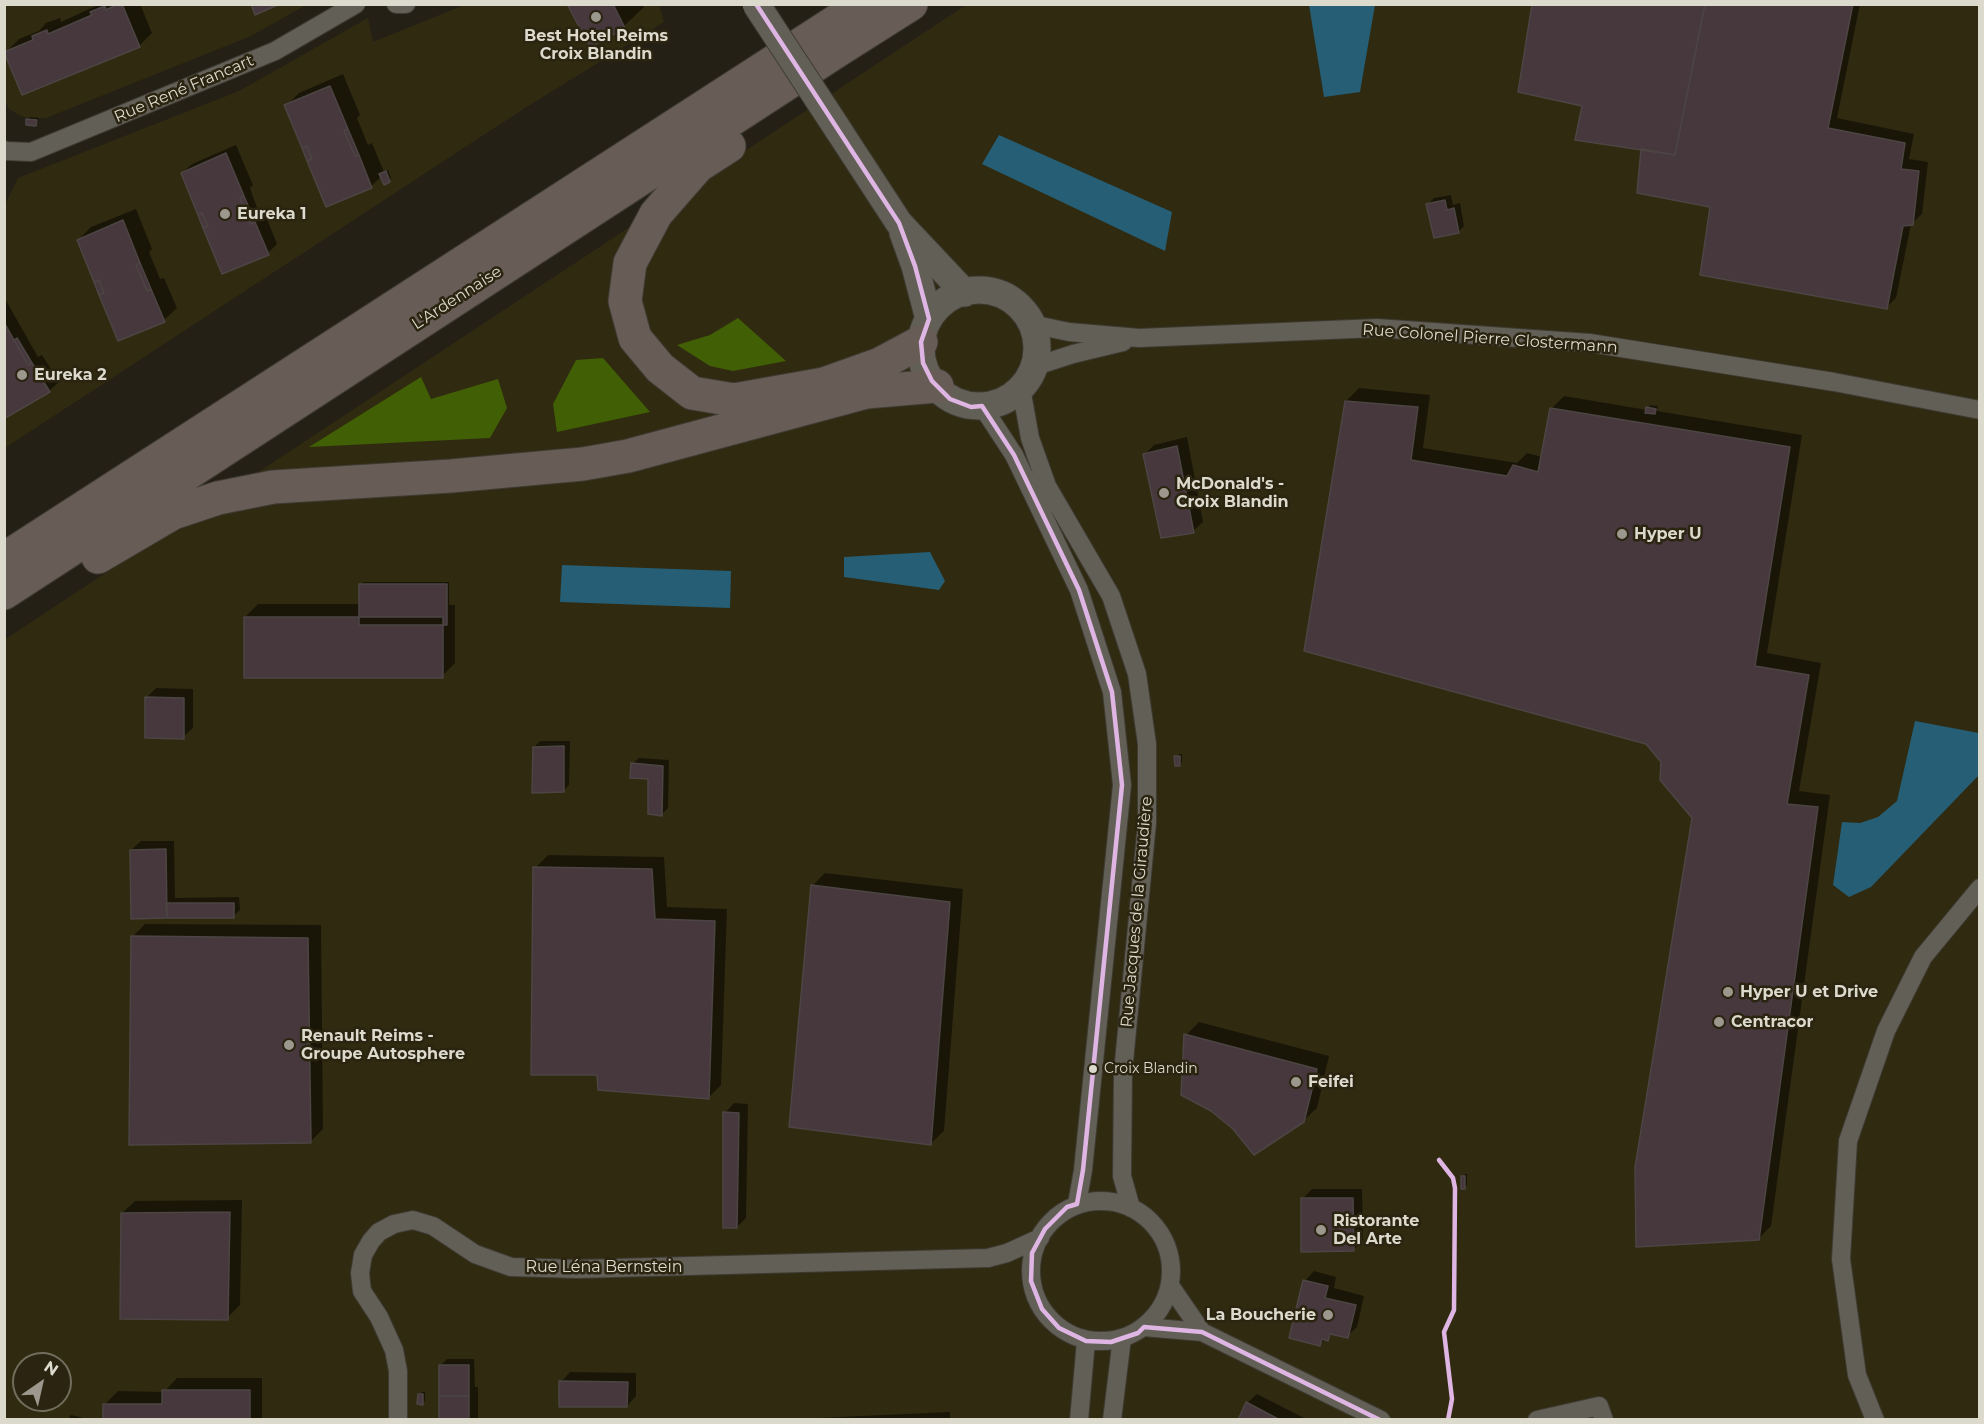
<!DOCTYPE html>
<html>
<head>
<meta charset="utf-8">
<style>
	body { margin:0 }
	#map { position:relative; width:1984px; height:1424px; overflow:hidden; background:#242016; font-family:Montserrat,sans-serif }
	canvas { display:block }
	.frame { position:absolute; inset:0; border:6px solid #dcd9cd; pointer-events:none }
	.north { position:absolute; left:12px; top:1352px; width:60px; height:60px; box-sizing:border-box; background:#2a2410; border:2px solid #716c5c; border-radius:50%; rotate:34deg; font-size:16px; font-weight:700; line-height:24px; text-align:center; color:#dcd9cd }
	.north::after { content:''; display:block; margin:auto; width:21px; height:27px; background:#9c988d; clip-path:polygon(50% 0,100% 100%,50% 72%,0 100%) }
</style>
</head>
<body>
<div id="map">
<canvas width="1984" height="1424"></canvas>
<div class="frame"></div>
<div class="north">N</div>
</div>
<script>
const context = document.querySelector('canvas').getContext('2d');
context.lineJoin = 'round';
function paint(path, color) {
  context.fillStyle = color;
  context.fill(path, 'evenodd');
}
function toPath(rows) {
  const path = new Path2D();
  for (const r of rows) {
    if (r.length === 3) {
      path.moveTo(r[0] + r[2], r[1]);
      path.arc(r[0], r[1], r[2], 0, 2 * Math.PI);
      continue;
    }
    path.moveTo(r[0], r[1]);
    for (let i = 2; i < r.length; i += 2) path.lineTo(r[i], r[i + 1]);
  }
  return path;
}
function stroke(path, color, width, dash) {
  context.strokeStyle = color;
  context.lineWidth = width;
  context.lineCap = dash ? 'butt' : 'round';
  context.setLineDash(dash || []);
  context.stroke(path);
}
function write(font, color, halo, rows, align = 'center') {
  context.font = font + ' Montserrat,sans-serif';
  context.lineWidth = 5;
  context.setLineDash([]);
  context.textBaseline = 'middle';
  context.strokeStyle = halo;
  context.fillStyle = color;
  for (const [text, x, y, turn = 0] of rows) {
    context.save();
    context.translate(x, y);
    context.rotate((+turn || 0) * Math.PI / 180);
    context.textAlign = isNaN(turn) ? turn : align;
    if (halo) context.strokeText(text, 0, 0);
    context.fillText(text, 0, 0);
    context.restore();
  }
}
const built = toPath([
	[5,5,306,5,251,36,46,118,32,119,21,116,9,109,5,101],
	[464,5,659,5,664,22,525,108,5,448,5,205,18,178,239,91,368,18,373,42],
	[966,5,1979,5,1979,1419,5,1419,4,640],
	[24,1364,60,1364,60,1400,24,1400]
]);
const forest = toPath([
	[738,318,786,361,733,371,710,366,677,345,710,335],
	[603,358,650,412,557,432,553,404,576,360],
	[421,377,431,399,498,379,507,408,490,438,309,447]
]);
const water = toPath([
	[1309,5,1375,5,1360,92,1324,97],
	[999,135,1172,212,1165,251,982,164],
	[930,552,945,581,939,590,844,577,844,557],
	[562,565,731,571,730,608,560,602],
	[1915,721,1979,733,1979,775,1871,887,1849,897,1833,885,1842,822,1860,823,1878,817,1897,801]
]);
const shadow = toPath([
	[100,4,140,4,152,33,139,46,6,52,19,39,39,31,46,23,60,18,61,22],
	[569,4,642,4,644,7,624,26,591,45],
	[1533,4,1860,4,1837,118,1914,134,1909,159,1928,162,1922,214,1911,224,1896,298,1886,308,1712,206,1643,148,1584,105],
	[343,74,360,115,357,118,368,145,372,143,384,172,388,170,391,178,389,181,382,176,371,186,327,205,286,106,299,93],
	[30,117,39,118,38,122,36,124,28,120],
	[236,145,253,185,250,188,260,216,265,214,277,244,268,253,182,173,192,164],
	[1451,195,1453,205,1460,203,1464,226,1458,232,1428,204,1434,198],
	[136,209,152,249,149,252,160,279,164,278,177,308,164,320,78,240,91,227],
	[4,297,38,357,42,355,59,382,49,391,4,411],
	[1359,388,1430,395,1423,448,1517,463,1527,453,1542,457,1551,409,1564,396,1647,410,1650,405,1658,406,1657,411,1802,435,1767,653,1821,663,1799,791,1830,795,1771,1226,1758,1239,1694,817,1662,761,1346,401],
	[1187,437,1203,522,1193,531,1145,454,1154,445],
	[363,582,449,582,449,605,455,605,455,663,442,676,245,617,258,604,360,604,361,585],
	[156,688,193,689,193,728,183,737,146,698],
	[540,741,570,741,569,785,563,791,534,747],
	[1179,754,1182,754,1182,762,1180,765,1176,757],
	[639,758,669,760,668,808,662,814,649,778,632,764],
	[141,841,174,841,175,898,239,897,240,910,233,916,133,917,131,850],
	[548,855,664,857,667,907,727,909,721,1085,708,1098,598,1073,535,868],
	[825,873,963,889,944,1131,931,1143,812,886],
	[145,924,321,925,323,1129,310,1142,132,937],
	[1199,1022,1329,1056,1317,1108,1303,1121,1186,1035],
	[734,1103,748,1104,746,1218,737,1227,725,1113],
	[1465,1174,1467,1174,1467,1185,1464,1187,1463,1177],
	[1312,1189,1362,1189,1363,1240,1353,1250,1302,1199],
	[242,1200,240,1305,227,1318,122,1213,135,1201],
	[1314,1271,1336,1277,1334,1288,1364,1296,1357,1327,1347,1336,1334,1333,1320,1344,1305,1281],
	[447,1359,474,1359,475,1387,478,1387,478,1420,441,1420,441,1365],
	[570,1372,636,1373,636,1396,627,1406,561,1382],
	[177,1378,262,1378,262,1420,105,1420,105,1404,118,1391,164,1392],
	[422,1392,425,1392,425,1401,422,1403,419,1395],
	[1257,1394,1308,1420,1239,1420,1247,1403],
	[950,1412,950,1420,817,1420,818,1418],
	[71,1415,84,1418,83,1420,69,1418]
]);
const building = toPath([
	[118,4,122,4,140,47,22,95,4,52,33,40,32,36,47,30,48,34,92,15,90,12,105,6,106,10,118,4],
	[251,4,280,4,255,15,251,4],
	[567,4,613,4,625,28,590,47,567,4],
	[1532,4,1705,4,1675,155,1575,140,1582,106,1518,92,1532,4],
	[1705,4,1853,4,1828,128,1905,143,1901,169,1919,171,1913,225,1903,226,1887,309,1700,275,1710,207,1637,193,1641,149,1675,155,1705,4],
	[330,86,348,129,344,131,355,156,359,155,372,188,326,207,307,161,312,159,307,146,302,148,284,105,330,86],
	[26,119,37,120,36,126,26,125,26,119],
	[348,129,359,155,355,156,344,131,348,129],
	[307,146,312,159,307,161,302,148,307,146],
	[226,153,244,196,240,198,251,224,255,222,269,255,222,274,203,228,208,226,202,213,198,215,181,173,226,153],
	[386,171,390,182,384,185,379,174,386,171],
	[244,196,255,222,251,224,240,198,244,196],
	[1445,200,1447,210,1454,208,1459,233,1434,238,1426,204,1445,200],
	[202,213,208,226,203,228,198,215,202,213],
	[123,220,140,263,136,265,147,291,151,289,165,322,118,341,99,295,104,293,99,280,94,282,77,240,123,220],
	[140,263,151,289,147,291,136,265,140,263],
	[99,280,104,293,99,295,94,282,99,280],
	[4,322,28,365,32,363,50,392,7,417,4,414,4,322],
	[17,338,32,363,28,365,14,340,17,338],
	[1345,401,1418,407,1411,460,1507,476,1513,465,1538,472,1550,408,1790,447,1755,666,1809,675,1787,804,1818,807,1759,1240,1636,1247,1635,1167,1692,818,1660,780,1661,762,1646,744,1304,651,1345,401],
	[1646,407,1656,409,1655,414,1645,413,1646,407],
	[1177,446,1194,533,1161,538,1143,454,1177,446],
	[359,584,447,584,447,625,359,625,359,584],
	[244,617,443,617,443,678,244,678,244,617],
	[145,697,184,698,184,739,145,738,145,697],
	[564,746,564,792,532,793,533,747,564,746],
	[1174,756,1180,756,1180,766,1175,766,1174,756],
	[631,763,663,766,662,816,648,814,648,779,630,778,631,763],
	[166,849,167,918,131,919,130,850,166,849],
	[533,867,652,869,655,919,715,921,709,1099,598,1090,597,1075,531,1075,533,867],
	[811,885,950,902,931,1145,789,1127,811,885],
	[166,903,234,903,234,918,167,918,166,903],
	[131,936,308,938,311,1143,129,1145,131,936],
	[1184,1034,1317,1069,1304,1122,1254,1155,1233,1129,1211,1111,1181,1095,1184,1034],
	[723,1112,739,1113,737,1228,723,1228,723,1112],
	[1461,1176,1465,1176,1465,1189,1461,1189,1461,1176],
	[1301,1198,1353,1198,1354,1251,1301,1252,1301,1198],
	[230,1212,228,1320,120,1319,121,1213,230,1212],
	[1303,1280,1328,1286,1325,1298,1356,1305,1348,1338,1330,1334,1328,1341,1322,1339,1320,1346,1289,1338,1303,1280],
	[439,1365,469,1365,469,1396,439,1396,439,1365],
	[559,1381,628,1382,627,1407,559,1407,559,1381],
	[162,1390,250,1390,250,1420,103,1420,103,1404,162,1404,162,1390],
	[418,1394,423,1394,423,1405,417,1404,418,1394],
	[439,1396,469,1396,469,1420,439,1420,439,1396],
	[1246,1402,1280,1420,1238,1420,1246,1402]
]);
const street = toPath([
	[396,4,406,4],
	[4,150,6,151,31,152,275,51,356,4],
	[1031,324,1069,332,1139,338,1377,328,1590,343,1834,382,1980,410],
	[1033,367,1073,354,1123,342],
	[1021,388,1030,438,1047,486,1111,596,1137,674,1147,744,1147,823,1123,1072,1122,1176,1131,1208],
	[982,406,1014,455,1079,590,1112,692,1122,785,1083,1170,1077,1204],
	[1101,1271,70],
	[1171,1287,1202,1332],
	[1144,1327,1202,1332,1381,1420],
	[398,1420,398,1371,394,1350,379,1317,362,1291,360,1273,363,1255,371,1241,379,1232,394,1224,413,1220,433,1226,475,1254,511,1267,577,1269,988,1258,1007,1253,1040,1238],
	[1079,1420,1086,1341],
	[1112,1420,1122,1338],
	[1537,1420,1599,1406,1604,1420],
	[1875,1420,1857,1375,1841,1259,1848,1141,1886,1031,1923,957,1980,888]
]);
const secondary = toPath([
	[839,131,899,223,965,293],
	[903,233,915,266,929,319],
	[979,348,58]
]);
const highway = toPath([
	[729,146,698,166,656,214,630,263,625,301,635,338,660,368,692,393,734,400,824,384,880,364,921,342],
	[98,557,173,513,218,498,273,487,451,476,583,464,628,456,866,392,937,386],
	[4,559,863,4],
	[4,593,840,49,911,4]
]);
const secondaryBridge = toPath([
	[756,4,839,131]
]);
const bus1 = toPath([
	[756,4,899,223,915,266,929,319,921,342,923,363,932,381,950,399,971,407,982,406,1014,455,1079,590,1112,692,1122,785,1083,1170,1077,1204,1067,1207,1045,1229,1032,1253,1031,1281,1042,1309,1059,1328,1086,1341,1111,1342,1138,1333,1144,1327,1202,1332,1380,1420],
	[1439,1160,1453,1178,1455,1188,1454,1310,1444,1332,1452,1399,1448,1420]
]);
const markers = [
	[596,17,6,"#9c988d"],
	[225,214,6,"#9c988d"],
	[22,375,6,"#9c988d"],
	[1164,493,6,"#9c988d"],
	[1622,534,6,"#9c988d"],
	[1728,992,6,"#9c988d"],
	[1719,1022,6,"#9c988d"],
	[289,1045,6,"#9c988d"],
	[1093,1069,5,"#dcd9cd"],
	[1296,1082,6,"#9c988d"],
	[1321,1230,6,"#9c988d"],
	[1328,1315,6,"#9c988d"]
];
const busNames = [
	["Croix Blandin",1104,1069]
];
const poiNames = [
	["Best Hotel Reims",596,36,"center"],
	["Croix Blandin",596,54,"center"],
	["Eureka 1",237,214],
	["Eureka 2",34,375],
	["McDonald's -",1176,484],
	["Croix Blandin",1176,502],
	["Hyper U",1634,534],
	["Hyper U et Drive",1740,992],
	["Centracor",1731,1022],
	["Renault Reims -",301,1036],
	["Groupe Autosphere",301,1054],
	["Feifei",1308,1082],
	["Ristorante",1333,1221],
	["Del Arte",1333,1239],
	["La Boucherie",1316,1315,"right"]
];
const streetNames = [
	["Rue René Francart",184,89,-23],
	["L'Ardennaise",457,298,-33],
	["Rue Colonel Pierre Clostermann",1490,339,4],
	["Rue Jacques de la Giraudière",1137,912,-85],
	["Rue Léna Bernstein",604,1267]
];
paint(built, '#302a10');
paint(forest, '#415f05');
paint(water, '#255e75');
paint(shadow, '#0007');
paint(building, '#47383d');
stroke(building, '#4c4544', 1.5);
stroke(street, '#3e3b33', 20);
stroke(secondary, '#3e3b33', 29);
stroke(highway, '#3e3b33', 35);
stroke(street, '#625f57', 18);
stroke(secondary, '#625f57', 27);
stroke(highway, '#685c56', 33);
stroke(secondaryBridge, '#3e3b33', 29, []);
stroke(secondaryBridge, '#625f57', 27);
stroke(bus1, '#deb5e3', 4.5);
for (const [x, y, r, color] of markers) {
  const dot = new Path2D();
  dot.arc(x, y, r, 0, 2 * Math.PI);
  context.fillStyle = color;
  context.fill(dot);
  stroke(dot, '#2a2410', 2);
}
write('14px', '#dcd9cd', '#2a2410', busNames, 'left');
write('bold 16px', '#dcd9cd', '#2a2410', poiNames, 'left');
write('16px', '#dcd9cd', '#2a2410', streetNames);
</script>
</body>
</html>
